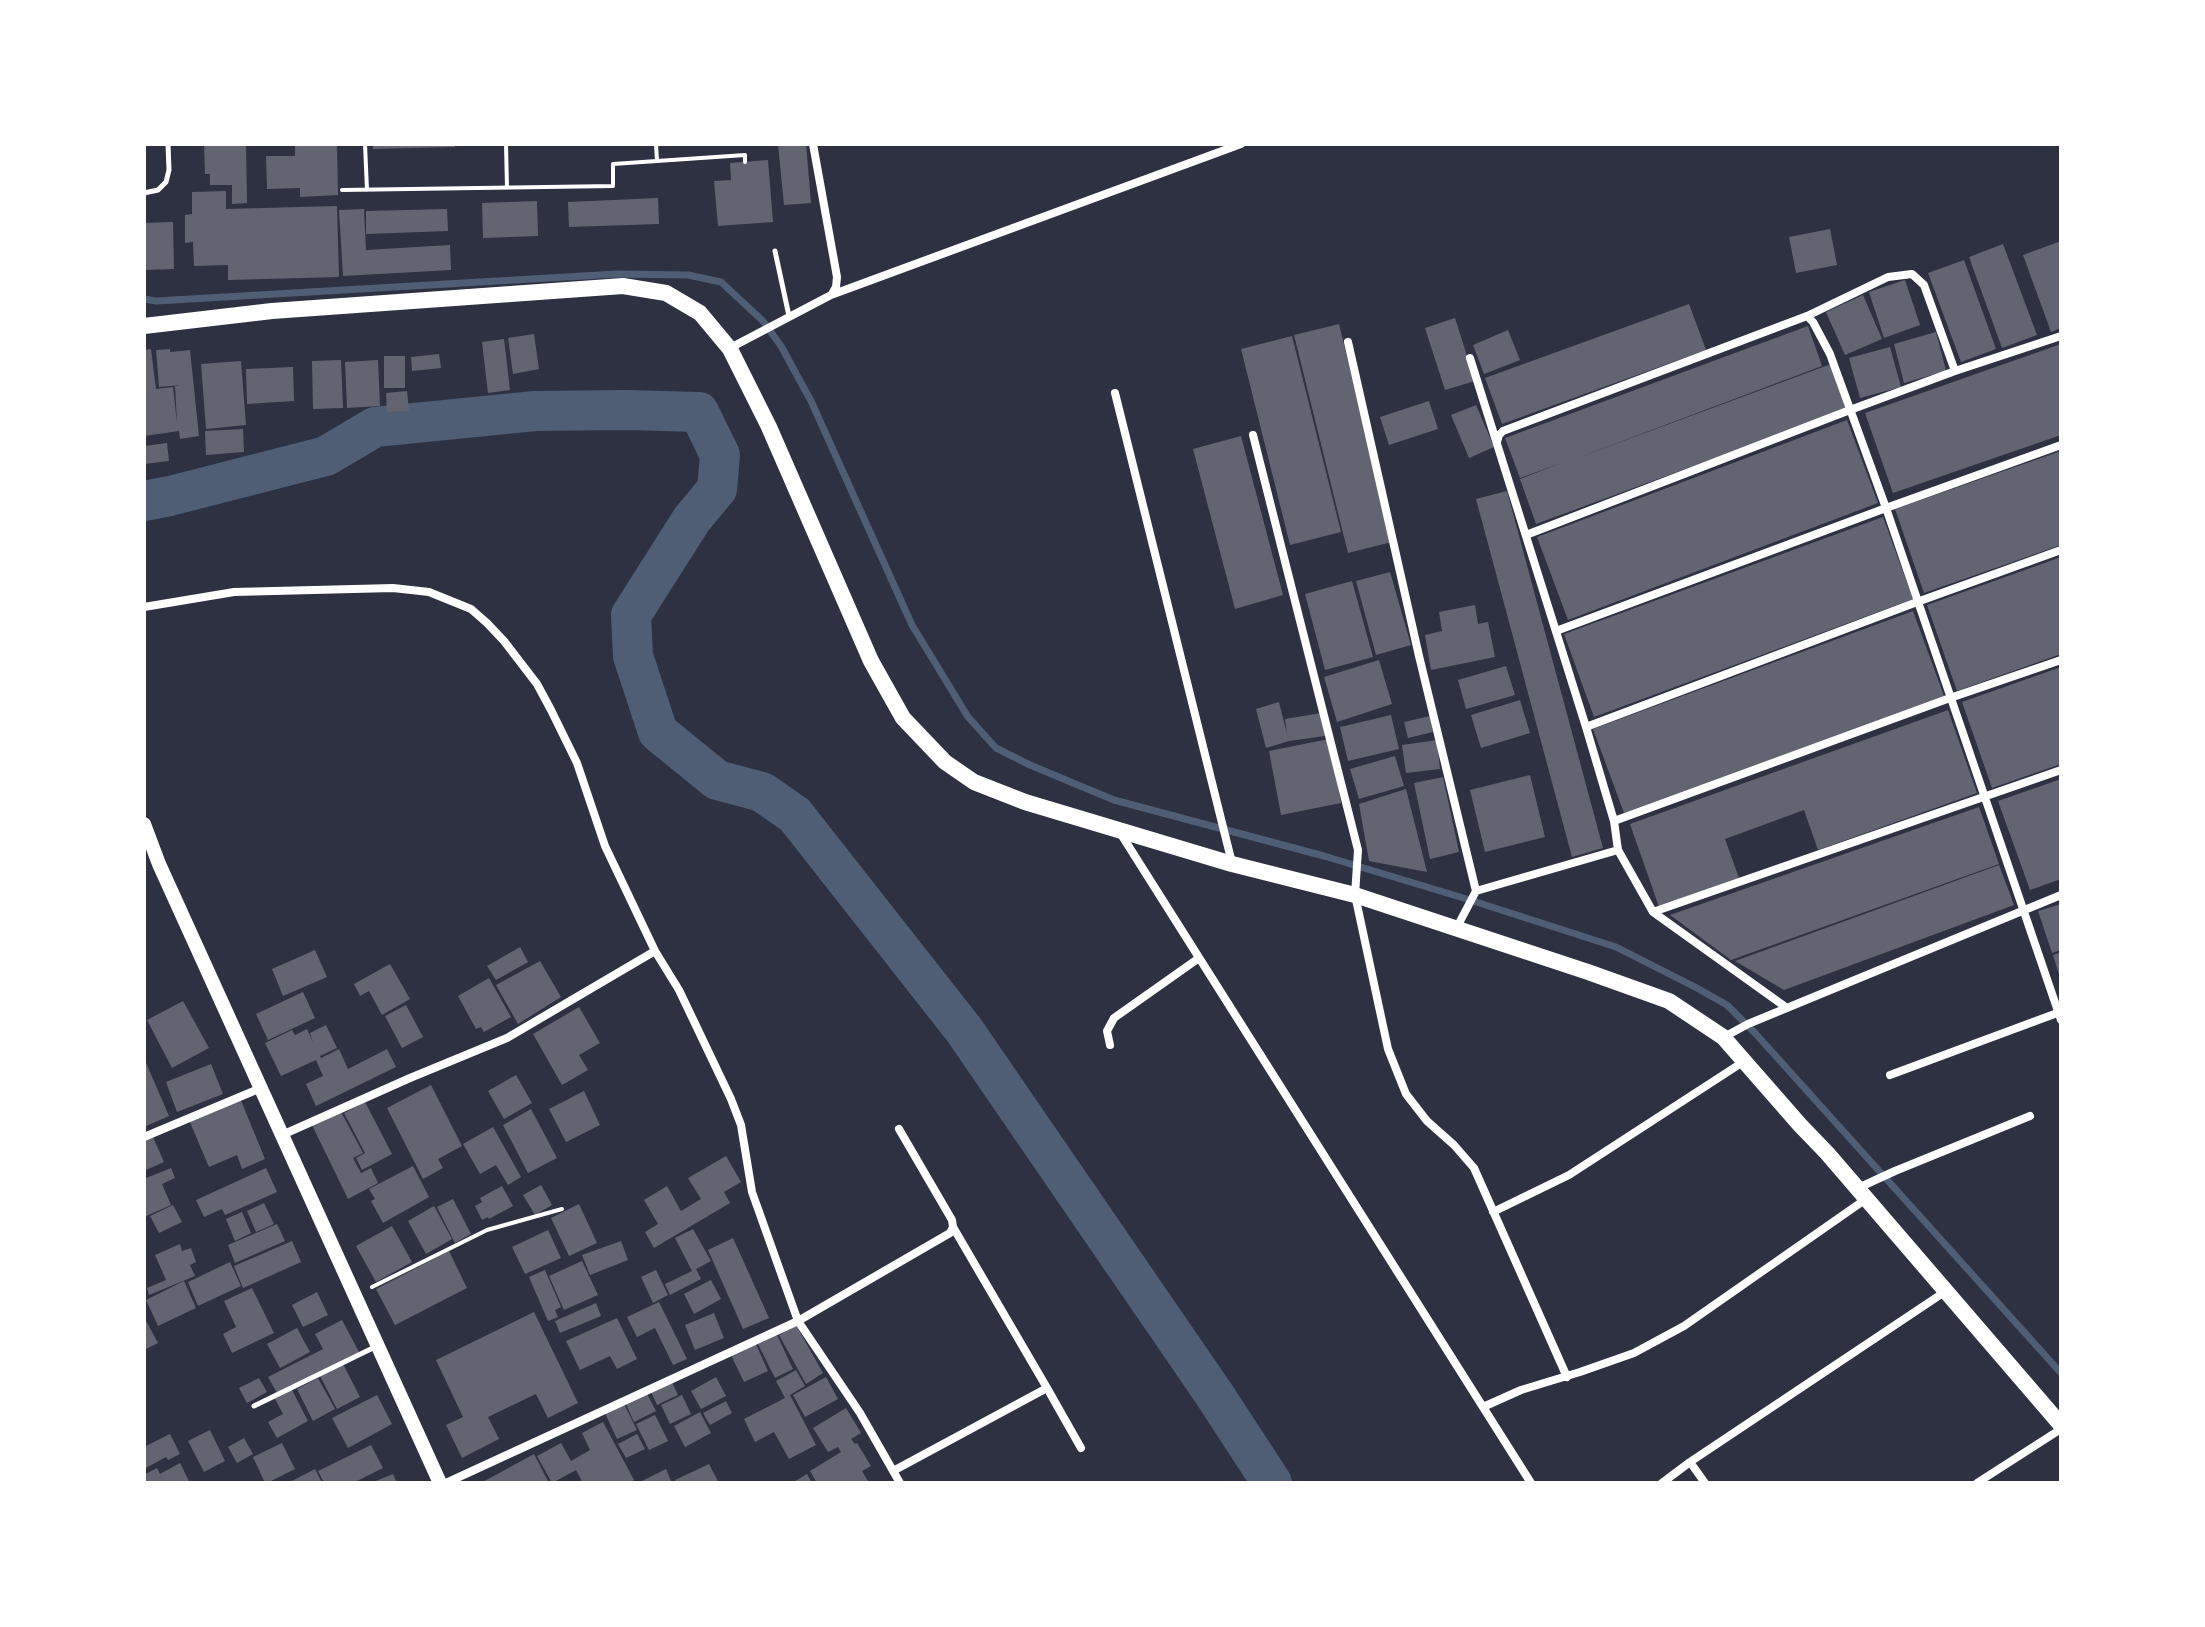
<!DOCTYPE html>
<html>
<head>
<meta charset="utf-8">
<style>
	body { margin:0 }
	#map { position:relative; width:2205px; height:1627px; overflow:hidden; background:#2d3142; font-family:Poppins,sans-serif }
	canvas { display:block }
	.frame { position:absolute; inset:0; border:146px solid #fff; pointer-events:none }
</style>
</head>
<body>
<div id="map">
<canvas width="2205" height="1627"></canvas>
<div class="frame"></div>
</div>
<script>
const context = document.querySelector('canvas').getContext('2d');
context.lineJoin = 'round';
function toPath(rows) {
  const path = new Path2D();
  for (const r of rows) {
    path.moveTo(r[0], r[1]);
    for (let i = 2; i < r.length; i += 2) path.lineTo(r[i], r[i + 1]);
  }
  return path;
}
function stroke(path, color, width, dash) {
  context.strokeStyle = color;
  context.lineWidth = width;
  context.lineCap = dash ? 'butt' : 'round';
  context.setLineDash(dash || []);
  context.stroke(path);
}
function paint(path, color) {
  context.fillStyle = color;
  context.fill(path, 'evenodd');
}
const stream = toPath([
	[144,299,156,301,617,274,688,275,721,282,763,321,781,346,811,401,912,625,968,717,996,748,1030,765,1114,800,1324,856,1470,900,1616,947,1695,987,1727,1005,1755,1033,2061,1373]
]);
const river = toPath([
	[144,501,170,496,326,456,375,427,535,411,627,410,699,412,720,455,717,489,692,519,631,615,633,656,658,732,717,780,762,792,795,815,964,1030,1214,1394,1272,1483]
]);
const building = toPath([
	[204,144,246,144,247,203,232,204,232,185,210,185,210,174,205,174],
	[295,144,337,144,338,195,300,197,300,188,267,189,266,156,295,156],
	[373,144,455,144,455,147,373,149],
	[778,144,806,144,811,203,784,205],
	[768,160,773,222,718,226,714,181,731,180,730,163],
	[226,191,226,209,337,206,339,277,228,280,228,265,194,266,193,242,185,243,185,215,192,214,192,192],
	[658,198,659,224,569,227,568,202],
	[537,201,538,236,483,238,482,203],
	[364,209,366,250,450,245,451,270,343,276,339,210],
	[447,209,448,231,366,234,366,211],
	[173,222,174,269,144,270,144,223],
	[1830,229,1837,265,1796,273,1789,237],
	[2061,241,2061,328,2051,332,2023,255],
	[2003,244,2037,335,2002,348,1969,257],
	[1964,260,1996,349,1961,362,1928,273],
	[1905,280,1920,325,1884,338,1869,292],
	[1863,295,1882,339,1845,355,1826,312],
	[1689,304,1706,350,1502,424,1485,378],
	[1455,318,1475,381,1445,390,1425,328],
	[1339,324,1392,542,1348,553,1294,335],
	[1808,326,1822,366,1572,460,1831,364,1848,409,1536,524,1520,479,1561,463,1520,478,1505,438],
	[1508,330,1520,360,1484,374,1473,345],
	[1936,332,1946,371,1904,383,1894,344],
	[534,334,539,369,513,374,508,338],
	[1292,336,1341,532,1290,545,1241,349],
	[504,339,510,390,488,393,482,342],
	[2061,344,2061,435,1893,493,1865,413],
	[1890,347,1901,387,1860,398,1849,358],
	[151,349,156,389,173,387,177,423,175,386,180,385,159,387,156,350,170,349,170,352,190,350,199,436,180,439,179,431,144,436,144,350],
	[439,354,441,368,412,371,411,357],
	[384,356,405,356,405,388,384,388],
	[341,360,343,408,313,409,312,361],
	[378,360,380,406,347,408,345,362],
	[241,361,246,425,206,429,201,364],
	[293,367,294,401,247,404,246,369],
	[407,391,409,411,387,412,386,393],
	[1429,401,1438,429,1389,445,1380,417],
	[1476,405,1494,447,1469,458,1451,415],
	[1847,420,1878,503,1568,620,1537,537],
	[243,429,244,452,206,455,205,431],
	[1241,436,1283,595,1235,609,1193,449],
	[167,443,169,461,144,464,144,446],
	[2061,451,2061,545,1924,593,1895,509],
	[1507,491,1603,848,1572,857,1476,499],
	[1883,517,1913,599,1594,717,1564,634],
	[2061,557,2061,654,1957,691,1927,605],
	[1390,572,1411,645,1376,655,1356,581],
	[1352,581,1373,657,1325,670,1305,594],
	[1475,605,1478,624,1488,622,1495,657,1431,670,1425,635,1442,631,1439,612],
	[1913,611,1944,696,1624,813,1593,729],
	[1379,660,1392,704,1337,722,1324,677],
	[1506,666,1515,695,1466,709,1458,680],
	[2061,667,2061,764,1992,788,1962,702],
	[1520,700,1530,733,1481,748,1471,715],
	[1279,702,1287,734,1285,719,1321,713,1325,736,1289,741,1266,748,1256,709],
	[1948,710,1977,793,1818,850,1804,810,1725,839,1739,878,1659,907,1630,824],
	[1391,715,1399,749,1348,761,1340,727],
	[1430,716,1433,732,1408,738,1404,722],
	[1329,739,1341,803,1281,815,1269,751],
	[1437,740,1440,769,1406,773,1402,745],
	[1395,756,1404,786,1359,799,1350,769],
	[1530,775,1545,837,1485,852,1470,790],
	[1443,777,1459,852,1430,859,1414,783],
	[2061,779,2061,879,2030,890,1998,801],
	[1406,789,1427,872,1369,861,1359,804],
	[1979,807,1999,864,1731,960,1670,915],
	[1999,865,2014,905,1784,990,1735,961],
	[2061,904,2061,950,2052,953,2038,911],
	[520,947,528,962,496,980,487,966],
	[315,950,327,977,283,996,272,969],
	[2061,952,2061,978,2060,978,2053,955],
	[540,961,561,997,518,1024,496,985],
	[390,964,410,999,382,1015,369,991,360,996,354,984],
	[489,978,511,1017,484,1032,481,1027,476,1029,458,996],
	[303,992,315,1018,268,1040,256,1014],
	[183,1001,209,1048,172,1068,147,1020],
	[406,1005,423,1037,402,1048,385,1016],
	[579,1007,600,1043,579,1055,588,1070,562,1085,533,1034],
	[326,1025,337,1048,320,1056,321,1058,339,1049,348,1069,387,1049,396,1067,316,1106,306,1084,323,1076,316,1060,281,1076,265,1043,292,1030,295,1035,307,1029,313,1042,310,1033],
	[144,1058,169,1116,144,1127],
	[211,1064,223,1094,177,1112,166,1082],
	[516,1075,532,1103,504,1119,488,1091],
	[431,1085,462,1146,438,1159,443,1168,423,1179,387,1108],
	[584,1091,600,1125,566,1142,549,1109],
	[240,1098,265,1159,242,1169,237,1155,209,1167,189,1120],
	[365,1102,392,1154,362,1170,356,1158,365,1153,344,1113],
	[531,1109,557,1158,528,1173,503,1125],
	[340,1110,363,1153,353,1158,361,1173,371,1168,378,1183,348,1199,312,1125],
	[493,1127,521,1177,508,1185,496,1165,480,1174,463,1144],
	[152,1135,164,1162,144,1171,144,1139],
	[726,1156,741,1182,724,1192,730,1203,654,1248,645,1232,658,1224,644,1200,667,1186,681,1211,701,1199,688,1178],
	[413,1166,429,1197,383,1223,371,1201,375,1199,369,1189],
	[171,1168,175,1178,162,1184,171,1205,144,1217,144,1179],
	[266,1168,277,1192,225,1215,222,1209,204,1217,196,1200],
	[541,1185,552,1205,535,1215,523,1195],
	[502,1186,513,1206,489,1219,488,1217,482,1220,475,1206,482,1202,480,1198],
	[453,1199,471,1234,455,1243,437,1207],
	[264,1203,274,1224,256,1232,247,1211],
	[579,1204,597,1243,569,1256,551,1218],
	[173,1205,182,1222,159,1233,150,1216],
	[434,1206,452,1239,426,1254,408,1221],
	[242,1212,251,1233,235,1241,226,1219],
	[277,1224,285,1241,235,1263,228,1245],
	[392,1226,412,1262,376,1282,356,1246],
	[693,1229,711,1261,696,1269,701,1279,670,1295,665,1284,692,1271,675,1238],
	[548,1230,561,1258,525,1274,512,1247],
	[733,1238,769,1318,743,1329,708,1250],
	[292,1241,301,1262,243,1288,234,1266],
	[621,1241,628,1260,590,1275,582,1255],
	[180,1244,182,1251,191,1248,196,1262,190,1265,195,1276,149,1295,147,1288,166,1280,155,1255],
	[449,1251,467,1288,395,1325,376,1289],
	[582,1261,598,1295,564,1310,549,1276],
	[230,1262,241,1286,198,1306,188,1282],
	[545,1270,561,1307,555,1310,558,1317,548,1321,529,1277],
	[656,1270,668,1295,653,1303,641,1277],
	[711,1280,721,1299,694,1314,684,1294],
	[184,1281,196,1308,158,1326,146,1300],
	[252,1288,274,1333,232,1353,223,1334,236,1327,224,1301],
	[317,1292,328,1315,303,1327,292,1305],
	[659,1302,687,1359,673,1365,655,1328,637,1337,627,1317],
	[596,1303,601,1316,560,1333,555,1321],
	[534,1312,578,1403,548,1418,536,1394,488,1417,499,1439,462,1458,446,1425,463,1417,436,1360],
	[714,1313,724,1338,695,1350,685,1325],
	[144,1317,158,1343,144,1350],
	[617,1318,637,1359,617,1369,610,1356,580,1370,566,1341],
	[342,1320,359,1352,277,1393,268,1377,323,1349,315,1334],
	[796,1325,823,1373,806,1384,779,1335],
	[297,1328,310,1352,280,1368,267,1344],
	[777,1335,793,1369,775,1378,758,1344],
	[755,1342,768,1371,744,1382,730,1353],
	[343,1364,360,1397,337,1409,320,1376],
	[796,1370,805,1386,790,1395,816,1445,789,1459,774,1432,755,1442,744,1419,785,1398,776,1381],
	[716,1377,726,1396,701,1409,691,1391],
	[826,1377,838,1399,805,1417,793,1395],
	[259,1378,267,1392,247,1403,239,1388],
	[318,1378,335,1409,313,1421,297,1389],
	[671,1380,678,1395,657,1405,650,1390],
	[291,1388,308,1421,277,1438,268,1422,283,1414,274,1397],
	[646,1392,656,1411,634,1422,625,1402],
	[377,1395,392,1424,348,1448,332,1418],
	[682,1395,691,1414,670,1424,661,1405],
	[726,1401,732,1413,710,1425,703,1413],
	[623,1402,637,1430,617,1439,604,1411],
	[846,1408,861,1433,851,1439,855,1444,857,1443,871,1466,862,1471,869,1483,817,1483,810,1471,841,1452,838,1447,828,1452,813,1428],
	[700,1412,711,1433,685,1447,674,1426],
	[655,1415,668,1441,649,1450,636,1424],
	[603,1422,634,1480,630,1483,583,1483,576,1470,552,1483,537,1456,561,1443,571,1461,590,1450,582,1433],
	[210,1430,225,1461,204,1472,188,1441],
	[170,1434,180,1454,168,1460,166,1457,144,1469,144,1447],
	[637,1434,645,1449,626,1458,618,1444],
	[244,1438,253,1454,237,1463,228,1447],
	[282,1443,295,1469,271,1481,272,1483,265,1483,253,1457],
	[371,1445,383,1468,353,1483,324,1483,318,1471],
	[534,1454,549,1483,481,1483],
	[180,1463,190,1483,146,1483,144,1480,144,1475,157,1468,160,1474],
	[709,1464,719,1483,677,1483,675,1480],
	[315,1469,322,1483,288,1483],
	[666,1469,672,1483,638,1483],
	[393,1474,397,1483,371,1483],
	[807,1474,812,1483,792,1483]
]);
const path = toPath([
	[365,144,367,190],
	[506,144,507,188],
	[656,144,657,161],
	[342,190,613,186,613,164,745,155,745,162],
	[372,1287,487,1230,562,1209]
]);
const service = toPath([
	[144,193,158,190,166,182,169,170,168,144],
	[775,251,789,316],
	[254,1406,377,1346]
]);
const minor = toPath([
	[813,144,837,277,836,287,832,294],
	[1807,316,1813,322,1830,354,1886,508,2061,1020],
	[1348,342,1419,656,1476,891,1456,929],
	[730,348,831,295,1241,144],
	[1470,358,1586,727,1614,821,1618,850,1653,912,1787,1008],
	[1115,393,1232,863],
	[1253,435,1358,850,1355,895,1388,1049,1406,1094,1427,1121,1454,1145,1474,1168,1567,1377],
	[1497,442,1499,435,1503,431,1807,316,1888,277,1912,274,1924,285,1955,371],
	[1526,535,1850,410,1955,371,2061,336],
	[144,607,234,592,393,588,429,592,471,609,487,623,504,641,537,684,551,710,577,763,605,846,655,951,679,990,731,1099,741,1125,752,1192,798,1321,860,1413,900,1483],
	[1556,631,1886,508,2061,445],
	[1586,727,1917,602,2061,550],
	[1614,821,1950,698,2061,660],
	[1119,831,1531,1483],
	[1476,891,1618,850],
	[1653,912,2061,770],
	[1724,1037,1748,1024,2061,895],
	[1110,1045,1107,1031,1114,1018,1199,958],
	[1890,1075,2060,1012],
	[282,1135,410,1078,507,1038,655,951],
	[144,1137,261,1088],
	[1858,1188,1895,1171,2030,1116],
	[1493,1212,1569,1175,1743,1062],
	[1047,1388,1081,1448],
	[1483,1407,1521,1390,1580,1372,1634,1353,1684,1326,1866,1199],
	[1690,1462,1705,1483],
	[893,1471,1047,1388,953,1227],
	[446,1483,798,1321,950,1233,953,1227,952,1220,899,1129],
	[1662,1483,1690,1462,1946,1291],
	[1977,1483,2061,1429]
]);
const secondary = toPath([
	[144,824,159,864,440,1483]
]);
const primary = toPath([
	[144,326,272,311,623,286,666,293,700,313,730,349,769,427,871,661,903,718,945,762,974,782,1025,802,1232,864,1355,895,1588,972,1669,1001,1723,1037,1800,1125,1827,1153,2061,1425]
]);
stroke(stream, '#4f5d75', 7);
stroke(river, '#4f5d75', 40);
paint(building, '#626471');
stroke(path, '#fff', 4);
stroke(service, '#fff', 5);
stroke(minor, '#fff', 8);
stroke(secondary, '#fff', 14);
stroke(primary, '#fff', 16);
</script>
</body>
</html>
